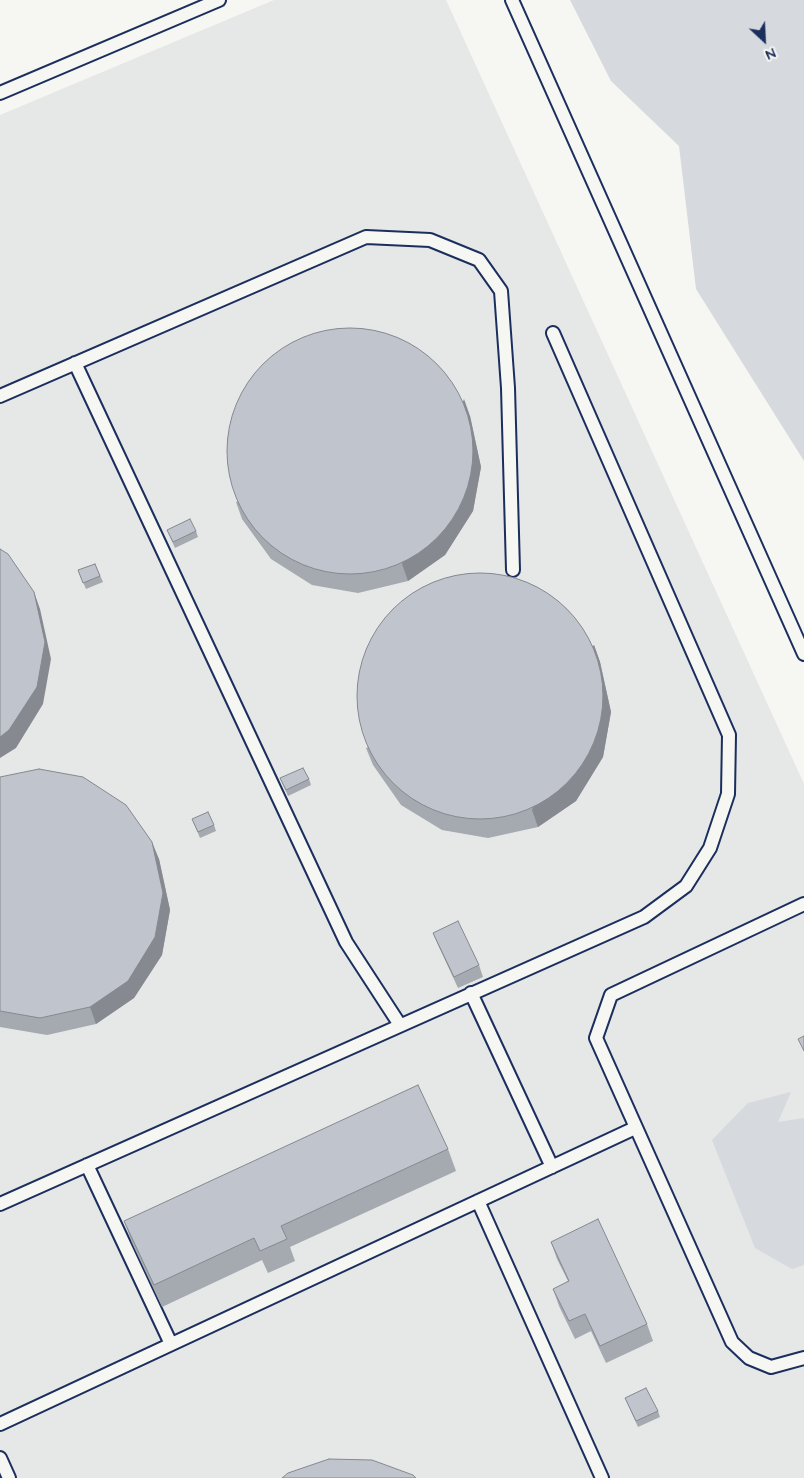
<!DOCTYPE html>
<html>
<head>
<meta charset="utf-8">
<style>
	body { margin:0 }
	#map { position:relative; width:804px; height:1478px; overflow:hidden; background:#f6f6f2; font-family:"Architects Daughter",sans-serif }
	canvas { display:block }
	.north { position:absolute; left:739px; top:15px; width:50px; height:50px; -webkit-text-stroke:4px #f6f6f2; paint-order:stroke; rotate:155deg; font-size:14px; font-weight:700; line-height:20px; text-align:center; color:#1b2f5e }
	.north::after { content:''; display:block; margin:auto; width:18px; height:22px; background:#1b2f5e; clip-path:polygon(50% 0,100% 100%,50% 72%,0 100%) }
</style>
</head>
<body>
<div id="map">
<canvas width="804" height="1478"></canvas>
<div class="north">N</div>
</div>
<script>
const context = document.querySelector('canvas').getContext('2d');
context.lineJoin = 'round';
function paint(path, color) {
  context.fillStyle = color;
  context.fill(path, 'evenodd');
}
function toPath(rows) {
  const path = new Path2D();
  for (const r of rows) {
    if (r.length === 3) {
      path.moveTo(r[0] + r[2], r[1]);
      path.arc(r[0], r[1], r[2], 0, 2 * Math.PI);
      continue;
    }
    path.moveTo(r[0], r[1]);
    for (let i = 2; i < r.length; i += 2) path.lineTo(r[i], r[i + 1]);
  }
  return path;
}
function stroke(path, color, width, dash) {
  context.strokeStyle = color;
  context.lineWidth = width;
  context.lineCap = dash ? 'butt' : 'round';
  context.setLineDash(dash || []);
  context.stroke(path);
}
const built = toPath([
	[274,0,446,0,804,784,804,1478,0,1478,0,115]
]);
const green = toPath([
	[570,0,804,0,804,461,696,289,679,146,611,81],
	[791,1092,778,1122,804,1118,804,1265,792,1269,755,1248,712,1140,748,1103]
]);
const lane = toPath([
	[512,0,804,654],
	[0,93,219,0],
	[75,363,346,942,400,1025],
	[0,396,366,237,430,240,479,260,501,291,508,388,513,570],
	[804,904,611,995,596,1038,732,1342,749,1358,771,1367,804,1358],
	[471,993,552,1167],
	[87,1165,171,1344],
	[478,1201,602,1478],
	[0,1204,644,917,686,886,710,848,728,794,729,735,553,333],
	[0,1424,635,1128],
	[0,1458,9,1478]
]);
const wall = toPath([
	[470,416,481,467,473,511,445,555,408,581,358,593,312,585,271,559,242,519,236,502],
	[167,530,196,531,198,537,175,548],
	[95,564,103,582,86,589,78,570],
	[594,645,600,662,611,712,603,757,576,801,538,827,488,838,442,830,401,805,373,765,366,748],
	[0,777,159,859,170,910,162,955,134,998,96,1024,47,1035,0,1027],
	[280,778,309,779,311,785,288,796],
	[192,819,214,825,216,831,200,838],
	[433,933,479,965,483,977,458,988,438,945],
	[448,1149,456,1171,290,1247,295,1261,268,1273,262,1260,162,1307,132,1243,124,1221],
	[551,1242,647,1324,653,1341,606,1363,591,1331,575,1339,559,1306,553,1289,568,1281,557,1259],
	[625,1398,658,1411,660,1417,638,1427]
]);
const shadedWall = toPath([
	[464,399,470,416,481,467,473,511,445,555,408,581,402,564],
	[34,592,40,609,51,659,43,704,16,748,0,758,0,737],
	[594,645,600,662,611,712,603,757,576,801,538,827,532,810],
	[152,842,159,859,170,910,162,955,134,998,96,1024,90,1007]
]);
const building = toPath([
	[350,451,123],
	[190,519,196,531,173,542,167,530,190,519],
	[0,549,8,554,34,592,45,642,37,687,9,730,0,737,0,549],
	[95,564,100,576,83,583,78,570,95,564],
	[480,696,123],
	[303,768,309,779,286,790,280,778,303,768],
	[39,769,83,777,126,805,152,842,163,893,155,937,128,981,90,1007,40,1018,0,1011,0,777,39,769],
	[208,812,214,825,198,832,192,819,208,812],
	[458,921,479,965,454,977,433,933,458,921],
	[804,1036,804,1051,798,1039,804,1036],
	[418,1085,448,1149,281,1226,287,1239,260,1251,254,1238,154,1285,124,1221,418,1085],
	[598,1219,647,1324,600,1346,585,1314,569,1321,553,1289,569,1281,551,1242,598,1219],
	[646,1388,658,1411,636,1421,625,1398,646,1388],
	[329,1459,372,1460,413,1475,416,1478,282,1478,288,1473,329,1459]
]);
paint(built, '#e6e7e7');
paint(green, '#d6d9dd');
stroke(lane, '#1b2f5e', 16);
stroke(lane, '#f6f6f2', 12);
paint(wall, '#a5a9b0');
paint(shadedWall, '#868990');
paint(building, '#c0c4cd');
stroke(building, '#868990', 1);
</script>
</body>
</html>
